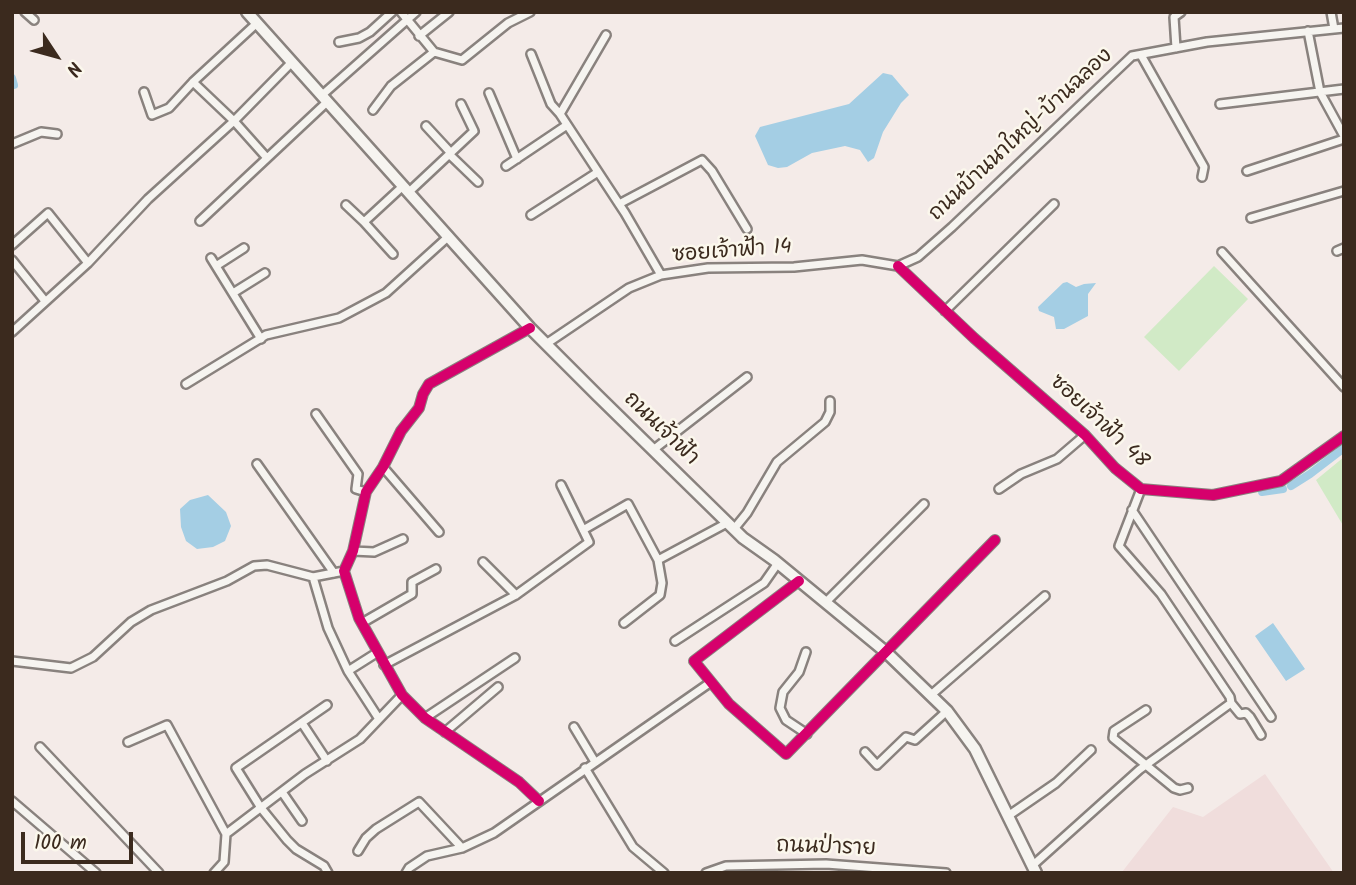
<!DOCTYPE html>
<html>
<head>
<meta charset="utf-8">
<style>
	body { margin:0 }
	#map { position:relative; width:1356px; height:885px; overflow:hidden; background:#f4ebe8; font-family:Kalam,sans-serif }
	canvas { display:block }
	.frame { position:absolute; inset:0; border:14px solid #3b2a1e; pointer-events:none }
	.north { position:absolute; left:21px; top:21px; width:70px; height:70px; -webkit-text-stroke:5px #fbf7ec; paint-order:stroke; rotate:126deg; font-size:19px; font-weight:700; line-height:28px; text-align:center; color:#3b2a1e }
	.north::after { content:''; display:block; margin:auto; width:24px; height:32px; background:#3b2a1e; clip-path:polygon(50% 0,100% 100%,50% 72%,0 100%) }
	.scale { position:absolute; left:21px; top:832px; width:112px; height:32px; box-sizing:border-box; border:4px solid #3b2a1e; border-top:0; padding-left:9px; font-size:21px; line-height:24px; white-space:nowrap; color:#3b2a1e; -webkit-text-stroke:5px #fbf7ec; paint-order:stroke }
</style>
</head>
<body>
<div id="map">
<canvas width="1356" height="885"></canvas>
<div class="frame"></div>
<div class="north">N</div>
<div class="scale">100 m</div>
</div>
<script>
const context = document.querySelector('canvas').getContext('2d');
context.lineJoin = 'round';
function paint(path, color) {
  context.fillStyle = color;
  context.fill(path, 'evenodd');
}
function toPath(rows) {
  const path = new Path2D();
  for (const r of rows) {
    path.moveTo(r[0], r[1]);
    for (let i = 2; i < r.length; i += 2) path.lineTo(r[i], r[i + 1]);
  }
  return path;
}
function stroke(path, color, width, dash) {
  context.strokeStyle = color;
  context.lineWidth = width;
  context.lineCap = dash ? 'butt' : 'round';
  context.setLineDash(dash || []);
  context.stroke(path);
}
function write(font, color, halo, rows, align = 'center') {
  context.font = font + ' Kalam,"Playpen Sans Thai",sans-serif';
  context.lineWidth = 5;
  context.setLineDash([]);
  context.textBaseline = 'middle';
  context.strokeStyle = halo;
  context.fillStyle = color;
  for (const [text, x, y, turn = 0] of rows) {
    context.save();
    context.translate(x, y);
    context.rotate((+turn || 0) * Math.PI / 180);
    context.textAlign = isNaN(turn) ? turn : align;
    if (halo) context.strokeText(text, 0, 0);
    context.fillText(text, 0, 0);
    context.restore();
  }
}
const built = toPath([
	[1265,774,1334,873,1122,872,1173,807,1203,817]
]);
const green = toPath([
	[1214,266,1248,299,1179,371,1144,337],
	[1344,457,1344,527,1316,480]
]);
const water = toPath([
	[883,73,892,75,909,95,901,103,883,132,874,158,868,162,860,150,845,146,812,153,787,167,778,168,768,165,755,136,760,127,849,104],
	[1067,282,1076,287,1084,284,1096,283,1088,294,1088,316,1064,329,1056,329,1054,317,1039,311,1038,307,1063,283],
	[208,495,226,512,231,526,225,541,213,547,197,549,186,541,181,527,180,509,190,500],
	[1273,623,1305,669,1286,681,1255,636]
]);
const canal = toPath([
	[12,78,14,85],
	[1291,486,1310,474,1344,448],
	[1262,492,1283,489]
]);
const minor = toPath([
	[25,12,34,20],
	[401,12,434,52,462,60,508,23,530,12],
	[1331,12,1334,29],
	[1308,31,1320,92,1344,136],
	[606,35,560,114,625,213,661,275],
	[419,36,449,12],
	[339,42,359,38,370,32,392,12],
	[1176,48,1174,17,1181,12],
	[531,54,551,104,560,114],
	[1141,55,1204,167,1202,177],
	[193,82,234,121,267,158],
	[144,92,152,115,169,108,193,82,257,23],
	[489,93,517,159],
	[321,96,416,12],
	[1220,104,1344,89],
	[373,110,391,86,434,52],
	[426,126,451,153],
	[12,144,41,132,57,134],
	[449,154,478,182],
	[506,166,567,125],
	[1247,171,1344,139],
	[409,192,474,131,461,104],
	[619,204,702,160,712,171,747,229],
	[346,205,364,222],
	[531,215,598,172],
	[1251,218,1344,191],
	[200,221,327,102],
	[12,245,48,213,88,263],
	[1337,251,1344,248],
	[1222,252,1344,387],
	[393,254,364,222,403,186],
	[211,258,261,339],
	[12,260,45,301],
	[216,266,244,248],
	[898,266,974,338,1085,435,1115,468,1141,489,1213,495,1281,481,1344,436],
	[898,266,918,257,952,227,1132,56,1207,42,1344,28],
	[233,293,265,273],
	[945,311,1054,204],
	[530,328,429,384,423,394,419,408,401,431,383,467,366,492,353,551,344,571,359,618,402,695,425,718,519,782,539,801],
	[12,332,88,263,148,199,234,121,292,62],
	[546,344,629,288,661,275,708,268,794,267,862,260,898,266],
	[186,384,266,335,339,318,386,293,449,236],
	[316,414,358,474,356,489,366,492],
	[653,450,747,377],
	[257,464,334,573],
	[383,467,439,532],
	[999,489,1021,474,1057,459,1085,435],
	[1132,510,1271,717],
	[734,529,747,513,777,462,825,422,830,412,830,401],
	[583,530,628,504,658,560,662,583,660,595,624,623],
	[353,551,374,552,403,539],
	[658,560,727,523],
	[483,562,516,595],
	[313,577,328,628,348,671,379,719],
	[799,581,694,661,729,704,786,754,995,540],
	[826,602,924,504],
	[362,623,412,594,412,582,436,569],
	[675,641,764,583,778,563],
	[806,652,799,672,783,692,780,708,786,720,807,734],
	[12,661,71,668,93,657,131,622,151,610,227,581,254,566,267,565,313,577,344,571],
	[384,665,516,595,589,542,561,485],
	[348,671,378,652],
	[931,695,1045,596],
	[1231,703,1240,714,1246,713,1250,717,1261,735],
	[327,705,236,768,261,808,287,840,296,849,324,866,328,873],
	[1146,710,1114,731,1113,738,1174,788,1180,790,1188,788],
	[425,718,515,658],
	[302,723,327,761],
	[574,727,595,762],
	[445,732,498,687],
	[128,742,167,725,226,834],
	[40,747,159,873],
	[865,752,877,765,906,737,915,740,947,711],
	[585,768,633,847,664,873],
	[282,792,302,821],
	[12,801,96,873],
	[1008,816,1056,783,1091,750],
	[358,851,366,838,376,829,419,802,462,848],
	[1032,866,1139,770,1231,703,1230,697,1161,594,1119,546,1141,489],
	[214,873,224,862,226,834,305,774,360,739,402,695],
	[406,873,409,868,427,856,462,848,494,833,711,682],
	[706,873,726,866,826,864,946,873]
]);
const secondary = toPath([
	[247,12,530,328,597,395,743,538,774,560,887,653,947,711,975,749,1036,873]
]);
const cycleway = toPath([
	[898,266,974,338,1085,435,1115,468,1141,489,1213,495,1281,481,1344,436],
	[530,328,429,384,423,394,419,408,401,431,383,467,366,492,353,551,344,571,359,618,402,695,425,718,519,782,539,801],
	[799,581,694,661,729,704,786,754,995,540]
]);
const streetNames = [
	["ถนนบ้านนาใหญ่-บ้านฉลอง",1022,136,-43],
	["ซอยเจ้าฟ้า 14",732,253,-4],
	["ซอยเจ้าฟ้า 48",1098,423,43],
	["ถนนเจ้าฟ้า",660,430,44],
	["ถนนป่าราย",826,849,2]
];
paint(built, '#f0dddc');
paint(green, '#d1eac6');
paint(water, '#a4cee4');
stroke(canal, '#a4cee4', 8);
stroke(minor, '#89827e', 12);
stroke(secondary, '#89827e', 15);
stroke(minor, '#f6f4f0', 7);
stroke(secondary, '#f6f4f0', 10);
stroke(cycleway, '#d6006c', 10);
write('21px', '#3b2a1e', '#fbf7ec', streetNames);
</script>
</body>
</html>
